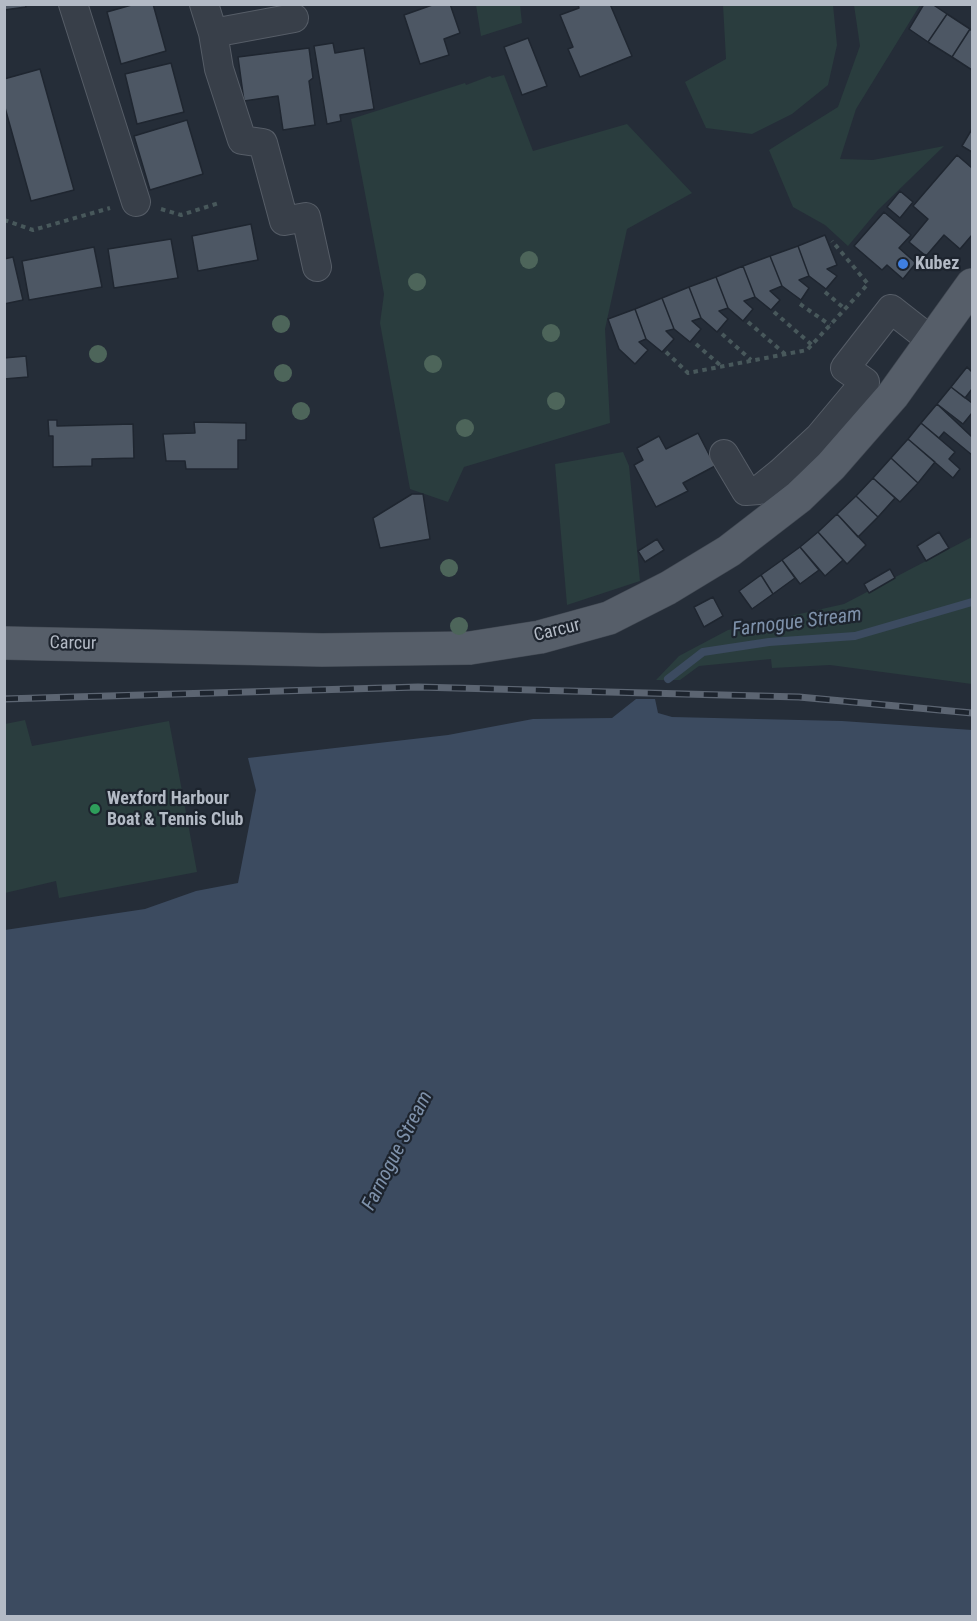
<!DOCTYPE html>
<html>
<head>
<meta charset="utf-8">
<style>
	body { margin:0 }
	#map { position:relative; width:977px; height:1621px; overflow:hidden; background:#252d38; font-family:"Roboto Condensed",sans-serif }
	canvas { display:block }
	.frame { position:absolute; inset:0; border:6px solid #b3bac5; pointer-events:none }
</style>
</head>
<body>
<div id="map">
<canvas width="977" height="1621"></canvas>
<div class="frame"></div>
</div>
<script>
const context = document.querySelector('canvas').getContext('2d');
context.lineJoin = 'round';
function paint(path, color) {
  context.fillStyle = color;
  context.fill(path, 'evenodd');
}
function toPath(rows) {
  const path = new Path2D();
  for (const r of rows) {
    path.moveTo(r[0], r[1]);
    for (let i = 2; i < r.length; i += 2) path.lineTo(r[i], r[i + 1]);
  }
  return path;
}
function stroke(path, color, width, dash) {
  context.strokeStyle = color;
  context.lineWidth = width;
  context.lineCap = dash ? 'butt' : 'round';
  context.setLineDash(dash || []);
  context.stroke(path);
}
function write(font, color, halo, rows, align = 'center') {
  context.font = font + ' "Roboto Condensed",sans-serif';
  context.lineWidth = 4.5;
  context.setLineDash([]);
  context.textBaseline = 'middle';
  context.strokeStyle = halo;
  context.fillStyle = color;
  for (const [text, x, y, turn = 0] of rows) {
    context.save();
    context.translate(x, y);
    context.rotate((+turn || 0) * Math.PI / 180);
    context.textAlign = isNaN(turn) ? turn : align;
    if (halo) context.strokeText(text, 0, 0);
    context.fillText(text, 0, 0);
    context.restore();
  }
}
const green = toPath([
	[476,5,520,5,522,23,481,36],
	[723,5,833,5,837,45,828,85,792,114,752,134,706,128,685,82,726,59],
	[854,5,920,5,856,109,840,159,873,160,944,146,878,210,848,246,825,225,793,207,769,150,838,107,860,46],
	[504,75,533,151,627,124,692,193,627,229,605,329,610,423,464,467,448,502,410,489,380,323,384,294,351,119,465,83,466,85,490,76,492,78],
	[623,452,629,466,640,581,567,605,555,464],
	[972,537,972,684,830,665,772,668,771,659,699,666,680,680,656,680,679,656,728,630,844,604],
	[25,720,32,746,169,721,197,872,59,898,56,881,5,893,5,724]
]);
const water = toPath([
	[636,699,655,699,658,713,672,717,842,721,972,730,972,1616,5,1616,5,930,145,909,196,891,238,883,256,790,248,758,448,735,533,719,612,718]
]);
const stream = toPath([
	[668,679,703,652,769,642,855,636,972,602]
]);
const building = toPath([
	[4,4,25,4,26,7,4,10,4,4],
	[135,4,153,4,166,51,121,64,107,12,135,4],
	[435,4,450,4,460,33,444,39,449,55,420,64,404,15,435,4],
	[578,4,610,4,632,56,580,77,568,49,573,47,560,15,579,8,578,4],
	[924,4,932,4,947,14,928,42,909,29,924,4],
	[947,14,970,29,952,57,928,42,947,14],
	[970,29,972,31,972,70,952,57,970,29],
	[528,38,547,86,522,95,504,47,528,38],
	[333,43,335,53,364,48,374,109,340,115,341,121,327,124,314,46,333,43],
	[309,48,313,78,309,81,315,125,283,130,278,96,244,101,238,57,309,48],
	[171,63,184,112,137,124,125,74,171,63],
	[40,69,74,190,31,201,4,104,4,79,40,69],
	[187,120,203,174,150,190,134,136,187,120],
	[972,129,972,152,962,146,972,129],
	[957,155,972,168,972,235,960,249,944,235,926,256,909,242,928,219,913,206,957,155],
	[900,191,913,202,900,218,887,207,900,191],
	[884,212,911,235,899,248,916,263,903,279,887,265,882,270,854,246,884,212],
	[251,224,258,260,198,271,192,236,251,224],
	[825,235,837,265,827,269,837,276,826,289,809,276,798,246,825,235],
	[171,239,178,278,114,288,108,249,171,239],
	[798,246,809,276,799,280,809,288,801,300,782,286,770,256,798,246],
	[94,247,102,287,29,300,22,261,94,247],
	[770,256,782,286,770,291,780,300,771,310,755,297,743,266,770,256],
	[13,257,23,300,4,304,4,259,13,257],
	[743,266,755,297,744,301,753,309,743,321,728,308,716,277,743,266],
	[716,277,728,308,719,311,728,319,717,332,701,318,689,287,716,277],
	[689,287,701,318,692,321,701,329,690,342,674,329,662,298,689,287],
	[662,298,674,329,666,331,674,339,662,352,646,339,635,309,662,298],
	[635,309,646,339,639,342,648,350,635,364,619,349,608,319,635,309],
	[26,356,28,377,4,379,4,358,26,356],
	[967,367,972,372,972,389,965,398,951,387,967,367],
	[951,387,972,403,972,413,963,424,937,404,951,387],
	[937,404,972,437,972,455,944,432,939,438,921,423,937,404],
	[48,420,57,420,57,426,133,424,134,458,92,459,92,466,53,467,53,436,49,436,48,420],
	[194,422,246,423,246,440,238,440,238,469,186,469,185,461,166,461,163,434,195,433,194,422],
	[921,423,955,452,949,459,960,469,953,478,908,439,921,423],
	[698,433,715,466,683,483,688,491,656,507,634,465,643,460,637,448,659,436,666,449,698,433],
	[908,439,935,462,918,483,891,458,908,439],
	[891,458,918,483,900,502,873,478,891,458],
	[873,478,895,498,878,517,856,496,873,478],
	[412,494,423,494,430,539,380,548,373,518,412,494],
	[856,496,878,517,858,537,837,514,856,496],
	[837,514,866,545,847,564,818,532,837,514],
	[818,532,843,560,825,576,800,547,818,532],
	[939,532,949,548,926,561,917,546,939,532],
	[657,539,664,550,645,562,638,551,657,539],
	[800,547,819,570,800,584,782,560,800,547],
	[782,560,795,578,773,594,761,575,782,560],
	[890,569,895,578,869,593,864,584,890,569],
	[761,575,773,594,752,609,739,591,761,575],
	[713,597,723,616,704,627,694,607,713,597]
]);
const path = toPath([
	[161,209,181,215,219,203],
	[4,220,33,230,110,208],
	[825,292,845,309],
	[800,304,830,325],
	[774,312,812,345],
	[748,322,785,354],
	[722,334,751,360],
	[696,344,721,366],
	[666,352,688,373,807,350,868,284,832,241]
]);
const minor = toPath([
	[73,4,136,202],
	[204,4,213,33,294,18],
	[213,33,219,69,242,140,263,143,284,221,306,217,317,267],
	[724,454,746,491,759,490,780,473,819,437,865,382,845,368,891,309,933,342]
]);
const major = toPath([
	[4,643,322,650,470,648,540,637,609,618,668,588,729,551,799,497,831,466,893,395,972,285]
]);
const rail = toPath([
	[4,699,418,687,799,697,972,713]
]);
const trees = [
	[529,260],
	[417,282],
	[281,324],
	[551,333],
	[98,354],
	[433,364],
	[283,373],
	[556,401],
	[301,411],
	[465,428],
	[449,568],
	[459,626]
];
const markers = [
	[903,264,6,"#3f7fe0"],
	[95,809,6,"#2e9e5b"]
];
const poiNames = [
	["Kubez",915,264],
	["Wexford Harbour",107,799],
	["Boat & Tennis Club",107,820]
];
const streetNames = [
	["Carcur",557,631,-14],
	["Carcur",73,644,1]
];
const waterNames = [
	["Farnogue Stream",797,623,-7],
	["Farnogue Stream",398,1151,-63]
];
paint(green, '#2a3d3e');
paint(water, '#3c4b60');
stroke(stream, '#3c4b60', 8);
paint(building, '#4d5764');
stroke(building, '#1f2630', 1.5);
stroke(minor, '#565d67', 30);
stroke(major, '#414852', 34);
stroke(path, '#48585b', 4, [4.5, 4.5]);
stroke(minor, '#383f49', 28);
stroke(major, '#565e69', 33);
stroke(rail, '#5c6572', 7);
stroke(rail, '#1d242e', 4.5, [14]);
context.fillStyle = '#4d655a';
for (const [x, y] of trees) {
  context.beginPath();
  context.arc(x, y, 9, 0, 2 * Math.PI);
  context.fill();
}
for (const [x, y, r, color] of markers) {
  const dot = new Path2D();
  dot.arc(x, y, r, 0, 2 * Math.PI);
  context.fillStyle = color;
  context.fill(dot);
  stroke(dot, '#1d242e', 2);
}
write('bold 18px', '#b3bac5', '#1d242e', poiNames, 'left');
write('18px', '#b3bac5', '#1d242e', streetNames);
write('italic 20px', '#7e91aa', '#1d242e', waterNames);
</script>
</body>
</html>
